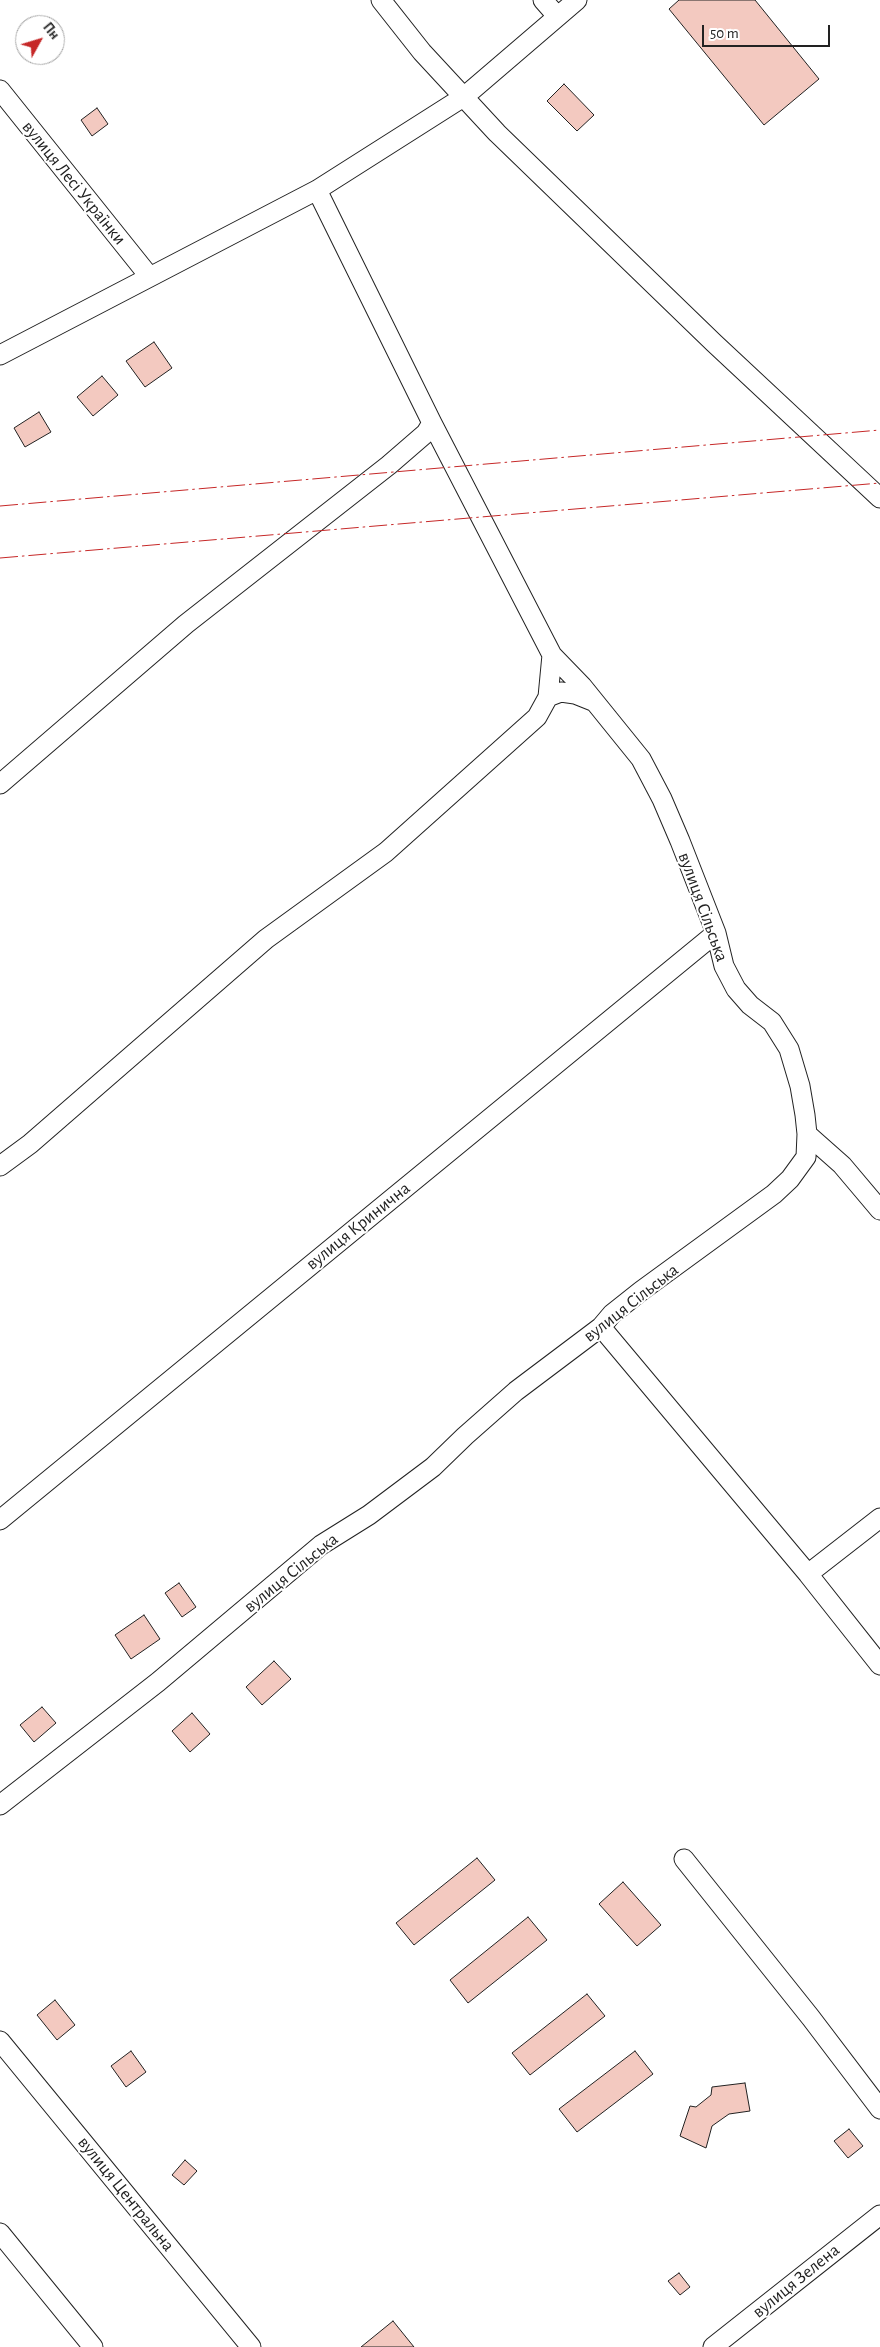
<!DOCTYPE html>
<html>
<head>
<meta charset="utf-8">
<style>
	body { margin:0 }
	#map { position:relative; width:880px; height:2347px; overflow:hidden; background:#fff; font-family:"Alegreya Sans",sans-serif }
	canvas { display:block }
	.north { position:absolute; left:15px; top:15px; width:50px; height:50px; box-sizing:border-box; background:#fff; border:1px solid #a7a7a7; border-radius:50%; rotate:51deg; font-size:14px; font-weight:700; line-height:20px; text-align:center; color:#222 }
	.north::after { content:''; display:block; margin:auto; width:18px; height:22px; background:#c62828; clip-path:polygon(50% 0,100% 100%,50% 72%,0 100%) }
	.scale { position:absolute; left:702px; top:25px; width:128px; height:22px; box-sizing:border-box; border:2px solid #222; border-top:0; padding-left:6px; font-size:15px; line-height:18px; white-space:nowrap; color:#222; -webkit-text-stroke:4px #fff; paint-order:stroke }
</style>
</head>
<body>
<div id="map">
<canvas width="880" height="2347"></canvas>
<div class="north">Пн</div>
<div class="scale">50 m</div>
</div>
<script>
const context = document.querySelector('canvas').getContext('2d');
context.lineJoin = 'round';
function paint(path, color) {
  context.fillStyle = color;
  context.fill(path, 'evenodd');
}
function toPath(rows) {
  const path = new Path2D();
  for (const r of rows) {
    path.moveTo(r[0], r[1]);
    for (let i = 2; i < r.length; i += 2) path.lineTo(r[i], r[i + 1]);
  }
  return path;
}
function stroke(path, color, width, dash) {
  context.strokeStyle = color;
  context.lineWidth = width;
  context.lineCap = dash ? 'butt' : 'round';
  context.setLineDash(dash || []);
  context.stroke(path);
}
function write(font, color, halo, rows, align = 'center') {
  context.font = font + ' "Alegreya Sans",sans-serif';
  context.lineWidth = 4;
  context.setLineDash([]);
  context.textBaseline = 'middle';
  context.strokeStyle = halo;
  context.fillStyle = color;
  for (const [text, x, y, turn = 0] of rows) {
    context.save();
    context.translate(x, y);
    context.rotate((+turn || 0) * Math.PI / 180);
    context.textAlign = isNaN(turn) ? turn : align;
    if (halo) context.strokeText(text, 0, 0);
    context.fillText(text, 0, 0);
    context.restore();
  }
}
const building = toPath([
	[679,0,755,0,819,79,764,125,669,9,679,0],
	[564,84,594,115,577,131,547,101,564,84],
	[97,108,108,124,92,136,81,120,97,108],
	[154,342,172,368,145,387,126,361,154,342],
	[102,376,118,395,93,416,77,397,102,376],
	[39,412,51,432,25,447,14,428,39,412],
	[179,1583,196,1607,182,1617,165,1593,179,1583],
	[144,1615,160,1639,131,1659,115,1635,144,1615],
	[274,1661,291,1679,262,1705,246,1687,274,1661],
	[42,1707,56,1723,34,1742,20,1725,42,1707],
	[192,1713,210,1734,190,1752,172,1731,192,1713],
	[477,1858,495,1880,414,1945,396,1923,477,1858],
	[623,1882,661,1925,637,1946,599,1904,623,1882],
	[528,1917,547,1940,468,2003,450,1980,528,1917],
	[587,1994,605,2016,530,2075,512,2053,587,1994],
	[55,2000,75,2025,57,2040,37,2015,55,2000],
	[131,2051,146,2072,126,2087,111,2066,131,2051],
	[635,2051,653,2074,577,2132,559,2109,635,2051],
	[745,2083,750,2111,729,2114,712,2126,706,2148,680,2136,690,2106,696,2107,711,2095,712,2087,745,2083],
	[849,2129,863,2146,848,2158,834,2141,849,2129],
	[185,2160,197,2171,184,2185,172,2175,185,2160],
	[679,2273,690,2287,680,2295,668,2281,679,2273],
	[393,2321,414,2347,361,2347,393,2321]
]);
const minor = toPath([
	[381,0,422,52,497,133,714,343,880,498],
	[543,0,557,16],
	[0,90,149,276],
	[0,355,317,190,465,96,577,0],
	[548,697,561,692,575,694,595,702],
	[0,784,186,624,389,465,426,433,432,423],
	[807,1134,842,1165,880,1210],
	[0,1166,30,1144,266,939,386,852,537,717,548,697,552,655,432,423,317,190],
	[601,1327,808,1574,880,1665],
	[0,1520,716,933],
	[808,1574,880,1518],
	[0,1805,158,1682,321,1545,369,1515,433,1467,465,1436,516,1391,601,1327,612,1314,641,1291,774,1194,790,1179,806,1157,807,1134,805,1115,800,1086,789,1049,772,1022,750,1005,736,989,724,966,716,933,680,841,662,799,641,759,582,686,552,655],
	[684,1859,811,2018,880,2109],
	[0,2041,251,2347],
	[0,2233,93,2347],
	[713,2347,880,2215]
]);
const power = toPath([
	[0,506,880,430],
	[0,558,880,483]
]);
const streetNames = [
	["вулиця Лесі Українки",74,183,51],
	["вулиця Сільська",703,907,70],
	["вулиця Кринична",358,1226,-39],
	["вулиця Сільська",631,1303,-38],
	["вулиця Сільська",291,1573,-39],
	["вулиця Центральна",126,2194,51],
	["вулиця Зелена",796,2281,-39]
];
paint(building, '#f3c9c0');
stroke(building, '#222', 1);
stroke(minor, '#222', 21);
stroke(minor, '#fff', 19);
stroke(power, '#c62828', 1, [18, 4, 2.5, 4]);
write('18px', '#222', '#fff', streetNames);
</script>
</body>
</html>
